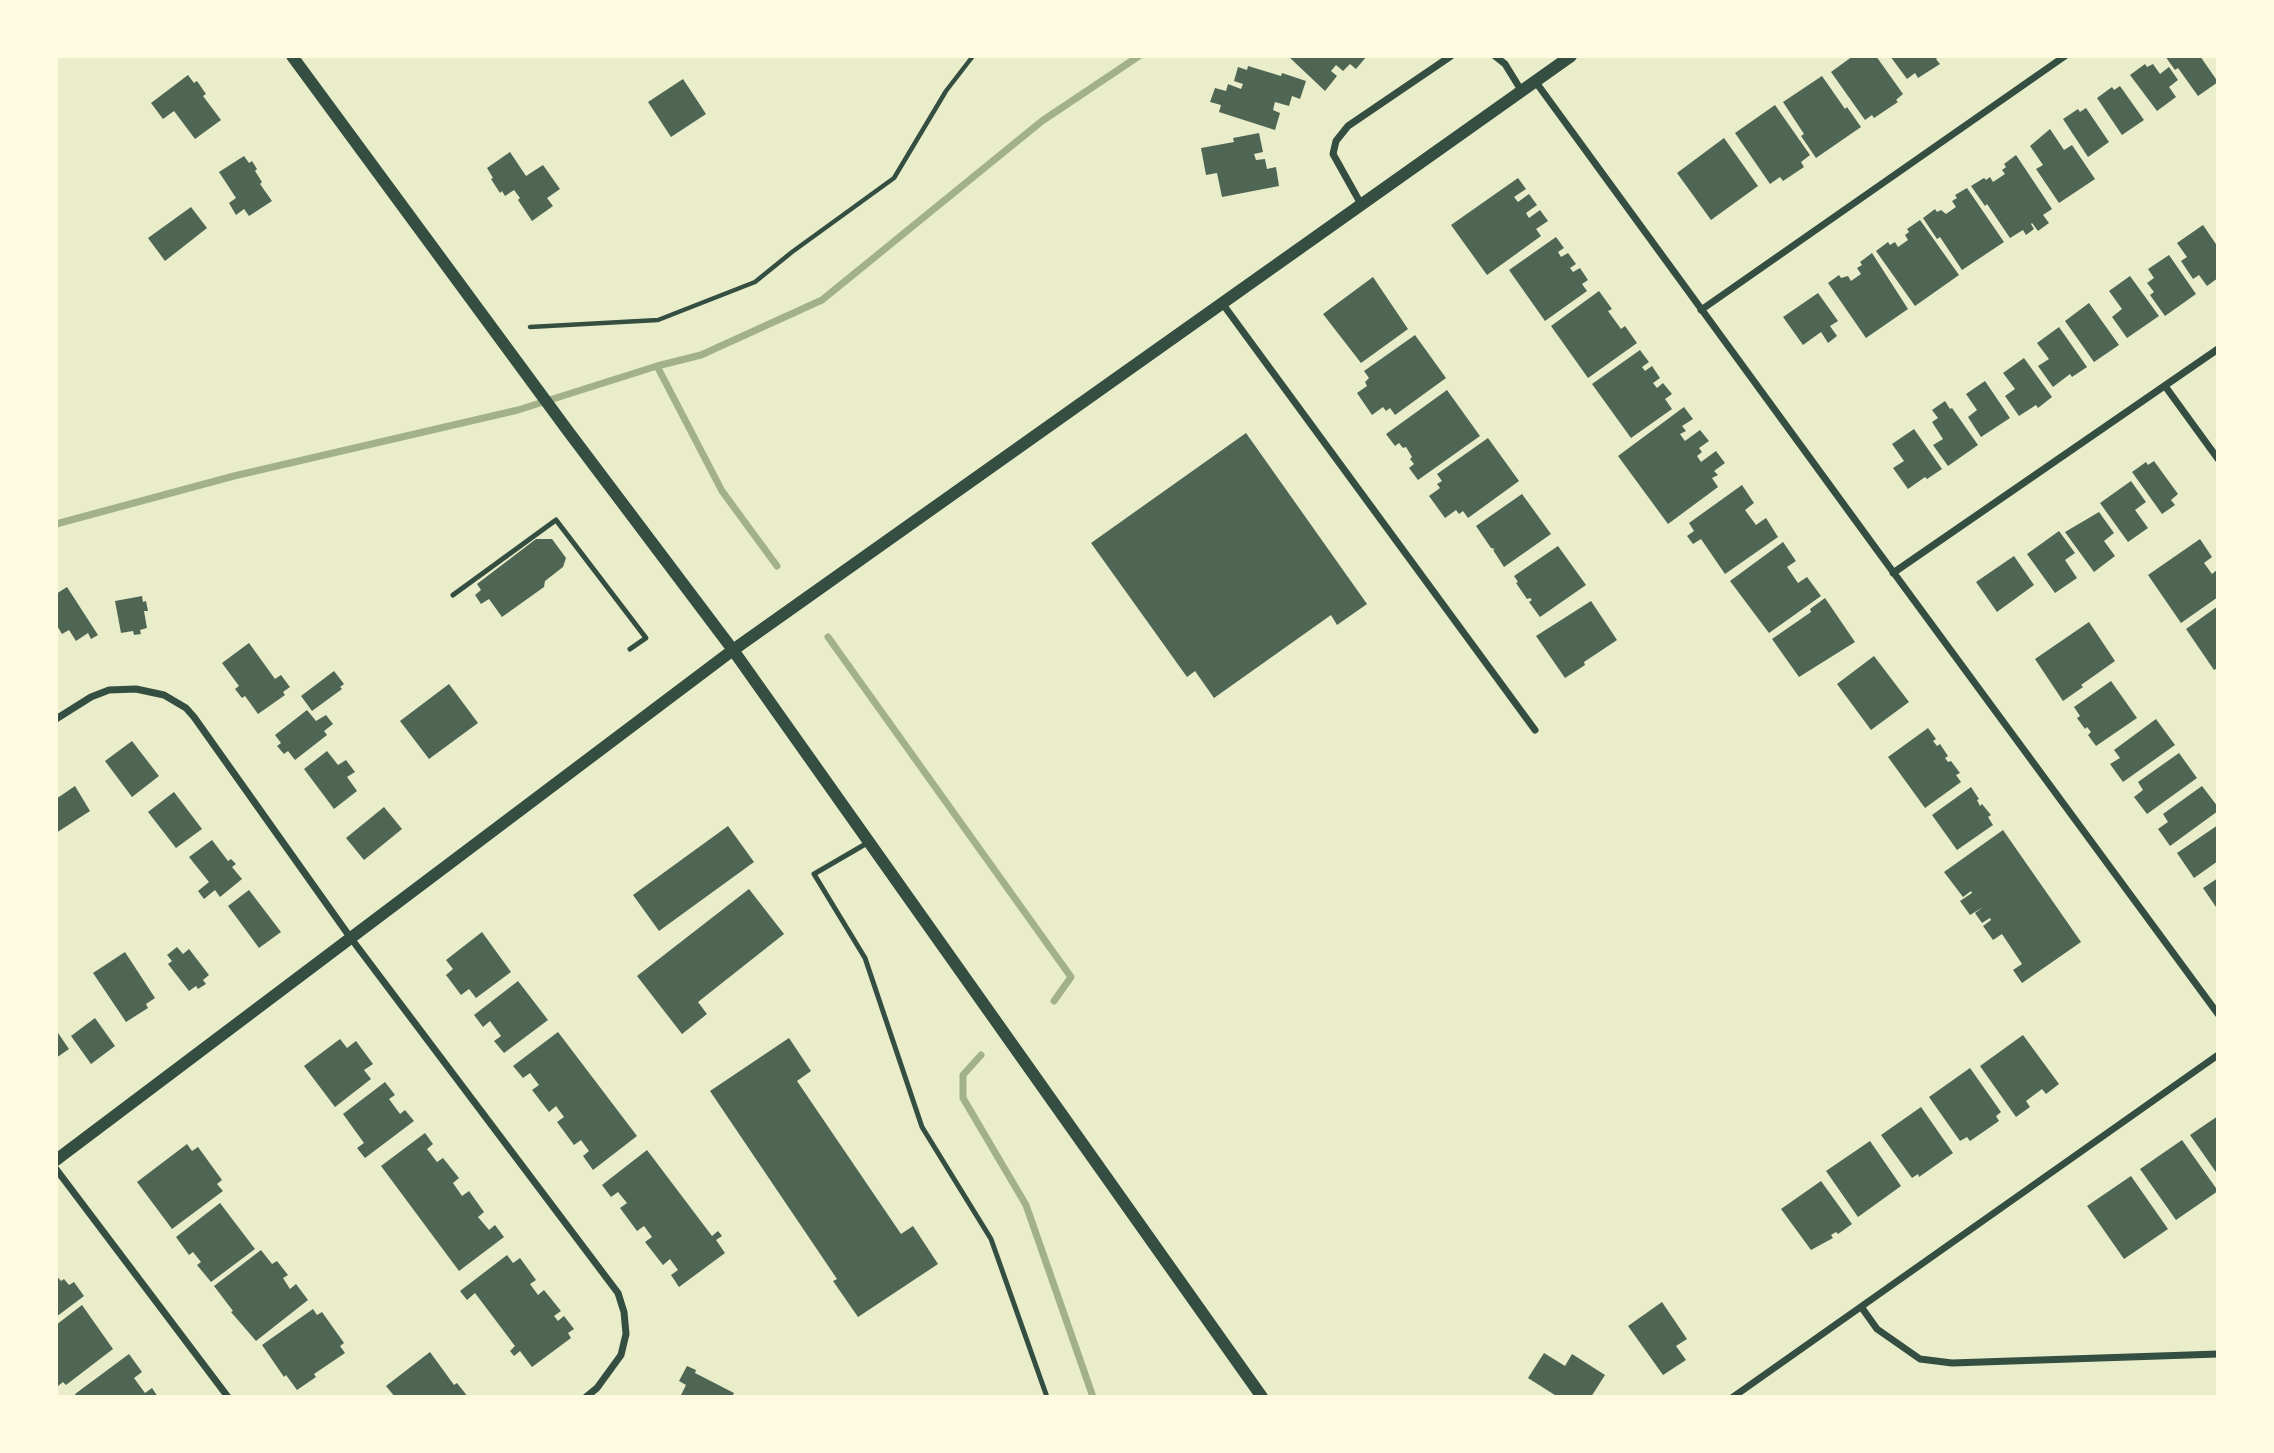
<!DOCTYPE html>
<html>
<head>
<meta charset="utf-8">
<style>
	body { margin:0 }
	#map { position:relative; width:2274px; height:1453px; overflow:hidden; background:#e9edc9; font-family:Merriweather,serif }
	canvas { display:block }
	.frame { position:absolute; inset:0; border:58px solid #fefae0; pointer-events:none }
</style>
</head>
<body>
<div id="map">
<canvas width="2274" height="1453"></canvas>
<div class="frame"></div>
</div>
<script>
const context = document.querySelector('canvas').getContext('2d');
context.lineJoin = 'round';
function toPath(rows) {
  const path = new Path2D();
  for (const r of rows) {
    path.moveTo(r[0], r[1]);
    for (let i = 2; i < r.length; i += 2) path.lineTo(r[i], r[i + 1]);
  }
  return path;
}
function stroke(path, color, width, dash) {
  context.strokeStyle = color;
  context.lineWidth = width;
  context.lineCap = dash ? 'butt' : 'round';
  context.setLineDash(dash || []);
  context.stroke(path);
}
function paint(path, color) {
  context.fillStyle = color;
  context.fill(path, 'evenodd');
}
const stream = toPath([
	[657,366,722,491,777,566],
	[56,524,234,476,518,410,657,366,701,355,822,300,1042,121,1139,56],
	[828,637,1071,977,1054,1001],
	[981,1055,963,1075,963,1098,1026,1205,1093,1397]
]);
const building = toPath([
	[1288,56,1367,56,1356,69,1350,64,1343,71,1336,65,1331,71,1337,76,1325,91],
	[1853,56,1876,56,1903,94,1896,100,1898,102,1874,118,1872,115,1865,120,1831,72],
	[1890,56,1940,56,1936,59,1940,64,1918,78,1915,73,1907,79],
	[2165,56,2200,56,2218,82,2198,96,2178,68,2175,70],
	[2145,64,2147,67,2153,64,2160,74,2169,67,2178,80,2169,87,2176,97,2157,111,2130,75],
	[1248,66,1281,76,1282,73,1306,81,1300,99,1292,96,1289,106,1275,102,1273,110,1280,113,1275,130,1219,112,1221,105,1210,102,1215,88,1226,91,1228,84,1241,89,1243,84,1234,81,1238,67,1247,70],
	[188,75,194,83,197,81,206,94,203,96,221,120,195,139,174,111,163,119,151,103],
	[1822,76,1845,109,1847,107,1861,127,1816,158,1801,136,1804,134,1783,102],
	[683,79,706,114,671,137,648,102],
	[2120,86,2144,120,2122,135,2097,98,2112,87,2114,90],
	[1775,105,1810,155,1801,162,1804,167,1783,181,1780,177,1770,184,1735,133],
	[2086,108,2109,142,2088,157,2063,119,2078,109,2080,112],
	[2050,129,2064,150,2072,145,2095,179,2059,203,2036,169,2043,165,2030,146],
	[1259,133,1263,152,1254,154,1256,160,1265,159,1267,169,1276,167,1279,186,1222,197,1217,173,1206,175,1201,148,1234,142,1233,138],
	[1724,138,1758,186,1711,220,1677,173],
	[510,152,526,176,543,165,560,189,547,198,553,206,532,221,518,200,520,198,514,190,505,196,502,191,500,193,491,179,493,178,487,168],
	[2016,155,2052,209,2043,215,2049,223,2038,231,2032,223,2031,224,2034,229,2026,235,2023,230,2010,238,1987,204,1985,206,1971,186,1984,178,1986,180,1990,177,1993,182,2005,174,2002,170,2006,167,2004,164],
	[244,156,249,163,252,161,257,169,255,171,262,182,260,184,272,201,249,216,244,209,236,215,229,203,236,198,219,172],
	[1518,178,1526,189,1514,197,1518,202,1529,194,1537,205,1526,213,1529,218,1540,210,1548,221,1536,229,1541,236,1487,275,1451,225],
	[1967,188,2004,242,1962,270,1940,237,1937,239,1923,218,1935,209,1937,212,1941,210,1946,214,1956,207,1952,201,1957,198,1955,195],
	[191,207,207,228,165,261,148,238],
	[1920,220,1959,275,1915,306,1876,251,1888,242,1890,245,1895,242,1898,247,1908,240,1905,235,1909,232,1907,229],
	[2203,225,2218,247,2218,278,2207,286,2199,275,2193,279,2181,261,2187,257,2177,243],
	[1556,237,1564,248,1558,252,1561,257,1568,253,1576,264,1570,268,1573,272,1580,268,1588,280,1582,284,1587,291,1545,321,1509,270],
	[1872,253,1908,309,1866,338,1828,283,1839,275,1841,278,1848,276,1851,281,1861,274,1857,268,1862,265,1860,262],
	[2169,255,2196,294,2165,316,2150,295,2154,292,2147,283,2154,278,2148,269],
	[2130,276,2159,316,2127,338,2112,317,2122,309,2109,291],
	[1373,277,1408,329,1361,363,1323,314],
	[1599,291,1612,309,1608,311,1621,329,1625,326,1637,343,1588,378,1551,326],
	[1818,293,1838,321,1830,326,1837,336,1828,343,1821,332,1803,345,1783,317],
	[2089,303,2119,345,2094,362,2065,321],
	[2059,327,2087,367,2072,377,2070,374,2053,387,2038,366,2049,359,2037,343],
	[1415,335,1446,378,1395,415,1390,408,1386,411,1383,407,1372,415,1357,393,1367,386,1365,382,1369,378,1364,371],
	[1640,350,1649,362,1642,367,1645,371,1652,366,1660,378,1653,383,1657,388,1663,383,1672,394,1665,399,1672,409,1631,438,1592,384],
	[2024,358,2052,397,2038,408,2036,405,2019,416,2005,396,2015,389,2003,373],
	[1985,381,2010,418,1981,437,1968,417,1977,410,1966,394],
	[1447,390,1480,436,1418,480,1409,468,1414,464,1410,459,1412,457,1406,447,1403,448,1399,443,1395,446,1386,434],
	[1945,401,1950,409,1952,408,1978,445,1948,466,1933,445,1943,439,1932,422,1938,418,1932,410],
	[1684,407,1693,419,1682,426,1686,431,1680,434,1685,441,1700,430,1709,441,1699,448,1702,452,1697,456,1701,462,1716,451,1725,463,1714,471,1718,475,1712,478,1718,487,1668,524,1618,456],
	[1914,429,1942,469,1927,479,1925,477,1908,489,1893,468,1904,461,1892,444],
	[1246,433,1367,604,1337,625,1331,615,1214,698,1195,671,1187,677,1091,543],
	[1488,438,1519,481,1468,518,1463,511,1459,514,1456,510,1445,518,1429,496,1440,488,1437,484,1442,481,1437,474],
	[2154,461,2178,494,2171,500,2175,505,2162,514,2132,472,2146,462,2148,465],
	[2131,481,2146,502,2135,510,2148,528,2128,542,2100,503],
	[1742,485,1754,503,1745,510,1756,525,1766,518,1778,537,1725,574,1701,539,1693,544,1687,536,1694,531,1689,523],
	[1522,494,1551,534,1504,567,1493,550,1495,549,1491,548,1476,526],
	[2099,512,2114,533,2104,541,2115,556,2094,572,2065,532],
	[2059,531,2075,553,2065,560,2077,578,2055,593,2027,554],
	[536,539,552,539,566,558,563,567,545,581,544,587,502,617,489,599,481,604,475,595,481,590,477,584],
	[2200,539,2212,557,2204,563,2212,574,2218,569,2218,597,2181,623,2148,575],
	[1783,542,1796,561,1787,567,1798,583,1807,577,1821,596,1769,633,1730,581],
	[1558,546,1586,585,1540,617,1529,602,1532,600,1530,598,1527,599,1516,583,1518,582,1514,576],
	[2014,556,2034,585,1997,612,1976,582],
	[67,587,98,635,91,639,88,633,76,641,69,630,62,634,56,624,56,594],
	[142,596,143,602,146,601,148,611,144,611,147,628,140,630,141,634,134,635,133,631,121,633,115,601],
	[1825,598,1855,642,1799,677,1772,639,1811,612,1810,609],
	[1591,601,1617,640,1584,662,1585,665,1565,678,1536,636],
	[2218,606,2218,668,2214,670,2186,629],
	[2089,622,2115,661,2081,685,2083,687,2063,701,2035,659],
	[249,643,275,679,281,675,290,687,283,692,285,695,258,714,245,696,242,698,235,689,239,686,222,663],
	[1874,656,1909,702,1871,730,1837,684],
	[334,671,344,684,340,687,342,689,312,711,301,696],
	[2111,681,2137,718,2096,746,2088,735,2091,732,2087,727,2085,729,2077,718,2080,716,2074,707],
	[449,684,478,723,429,759,400,721],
	[307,710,316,721,326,715,333,724,324,731,327,735,295,760,288,751,284,754,277,746,281,743,275,735],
	[2156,719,2175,745,2123,782,2110,764,2120,758,2114,750],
	[1928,728,1936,739,1933,741,1937,746,1940,744,1948,756,1945,758,1948,762,1951,761,1960,773,1956,775,1961,782,1925,808,1888,757],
	[132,741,159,776,132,797,105,761],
	[327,751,338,765,346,760,355,772,347,777,357,791,334,809,304,769],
	[2179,753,2197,778,2147,814,2134,797,2143,790,2138,782],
	[75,786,90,811,56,833,56,799],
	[2202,786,2218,807,2218,811,2170,846,2158,829,2168,822,2163,814],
	[1971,787,1979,799,1977,800,1980,806,1982,804,1991,815,1988,817,1993,825,1957,850,1932,815],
	[174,792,202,829,176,848,148,812],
	[384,807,402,829,364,860,346,838],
	[2218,825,2218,861,2194,878,2177,853],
	[728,826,754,862,659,931,633,895],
	[2003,830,2081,942,2022,983,2013,970,2022,964,2002,934,1993,940,1983,926,1991,920,1990,918,1982,923,1975,913,1983,907,1970,915,1960,901,1972,893,1971,891,1963,897,1944,872],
	[212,840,228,861,231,859,236,864,232,867,242,879,220,897,215,890,204,899,198,891,209,882,189,857],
	[2218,878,2218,910,2203,888],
	[749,889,784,934,698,1002,707,1014,682,1034,637,976],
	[249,890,281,932,259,948,228,906],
	[482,932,511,972,476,998,469,989,461,995,446,975,453,969,446,960],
	[177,947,183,954,189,949,209,975,203,980,206,984,198,989,196,986,189,991,168,964,172,961,167,955],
	[125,952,155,998,146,1004,148,1008,126,1022,93,973],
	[518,981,548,1020,504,1053,494,1041,501,1036,490,1021,483,1027,474,1015],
	[95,1018,115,1046,91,1064,71,1036],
	[56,1030,69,1049,56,1058],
	[558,1032,637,1136,593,1170,583,1156,589,1151,581,1140,574,1145,557,1122,564,1117,556,1106,549,1112,532,1090,539,1085,530,1073,523,1078,513,1066],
	[2023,1035,2059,1084,2046,1094,2042,1089,2026,1101,2030,1107,2016,1117,1980,1066],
	[789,1038,811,1071,797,1081,901,1234,913,1226,938,1264,858,1317,833,1281,837,1279,710,1091],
	[340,1039,347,1048,356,1041,373,1064,364,1070,371,1079,335,1107,304,1066],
	[1970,1068,2001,1112,1996,1116,1999,1121,1970,1141,1967,1137,1960,1141,1929,1097],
	[385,1082,395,1095,389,1099,400,1114,405,1110,414,1121,365,1158,357,1148,364,1143,343,1114],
	[1921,1107,1953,1153,1919,1177,1918,1174,1912,1178,1881,1135],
	[2218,1116,2218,1175,2190,1135],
	[425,1133,433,1144,427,1149,437,1162,443,1158,459,1178,453,1183,462,1196,469,1191,484,1212,478,1217,489,1230,495,1225,504,1237,459,1271,381,1166],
	[2182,1140,2218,1191,2176,1220,2140,1169],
	[1870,1141,1901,1186,1858,1217,1826,1171],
	[187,1144,192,1151,198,1147,222,1180,217,1184,223,1191,172,1229,137,1182],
	[647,1150,712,1236,718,1231,722,1236,716,1240,725,1253,679,1287,671,1275,678,1270,670,1259,663,1265,645,1242,652,1237,644,1226,637,1231,620,1208,627,1203,618,1192,611,1197,602,1185],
	[2131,1176,2168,1229,2124,1259,2087,1206],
	[1821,1181,1852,1224,1838,1234,1836,1232,1831,1235,1833,1238,1811,1250,1781,1209],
	[220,1203,255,1249,211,1282,197,1265,201,1262,193,1252,189,1255,176,1237],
	[261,1250,272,1264,277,1261,288,1275,283,1278,290,1289,296,1284,308,1300,256,1341,231,1312,233,1311,214,1286],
	[507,1255,513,1263,520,1258,536,1280,530,1284,538,1295,544,1290,561,1311,554,1316,558,1321,564,1316,574,1329,568,1333,571,1338,532,1367,520,1351,514,1356,510,1351,515,1346,475,1293,467,1300,460,1291],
	[56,1275,61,1281,64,1279,69,1285,74,1282,84,1296,56,1317],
	[1662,1302,1687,1339,1676,1346,1686,1360,1663,1375,1628,1326],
	[82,1305,113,1349,66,1385,63,1382,58,1386,56,1383,56,1325],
	[313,1309,317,1315,322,1312,344,1343,340,1346,345,1353,314,1374,316,1377,297,1390,286,1375,284,1377,262,1345],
	[430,1352,454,1385,457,1383,468,1397,395,1397,386,1386],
	[1544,1353,1565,1366,1572,1354,1605,1375,1591,1397,1558,1397,1528,1378],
	[129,1354,142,1372,134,1378,145,1393,152,1388,158,1397,77,1397,75,1394],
	[687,1366,696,1370,695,1373,734,1393,732,1397,680,1397,686,1385,679,1381]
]);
const path = toPath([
	[530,327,658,320,755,282,792,252,894,178,946,91,973,56]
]);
const service = toPath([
	[453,595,556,520,646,638,630,649],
	[869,842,814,874,865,958,922,1127,991,1239,1047,1397]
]);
const minor = toPath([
	[1495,56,1505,64,1521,90],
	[1535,81,1877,550,2218,1014],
	[1361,204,1333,154,1336,141,1348,126,1451,56],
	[1222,303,1535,730],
	[1701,310,2065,56],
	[2165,386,2218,459],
	[1893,573,2218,349],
	[56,719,91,697,109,690,136,689,164,695,186,708,194,717,350,937,618,1293,624,1312,626,1334,621,1355,597,1388,586,1397],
	[56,1169,228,1397],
	[1862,1308,1877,1329,1920,1359,1952,1363,2218,1354],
	[1733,1397,2218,1055]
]);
const tertiary = toPath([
	[292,56,568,431,733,650,1262,1397],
	[56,1160,733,650,1571,56]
]);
stroke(stream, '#a3b18a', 7);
paint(building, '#4f6655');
stroke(path, '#344e41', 4.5);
stroke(service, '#344e41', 5);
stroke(minor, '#344e41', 7);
stroke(tertiary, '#344e41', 12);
</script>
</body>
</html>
